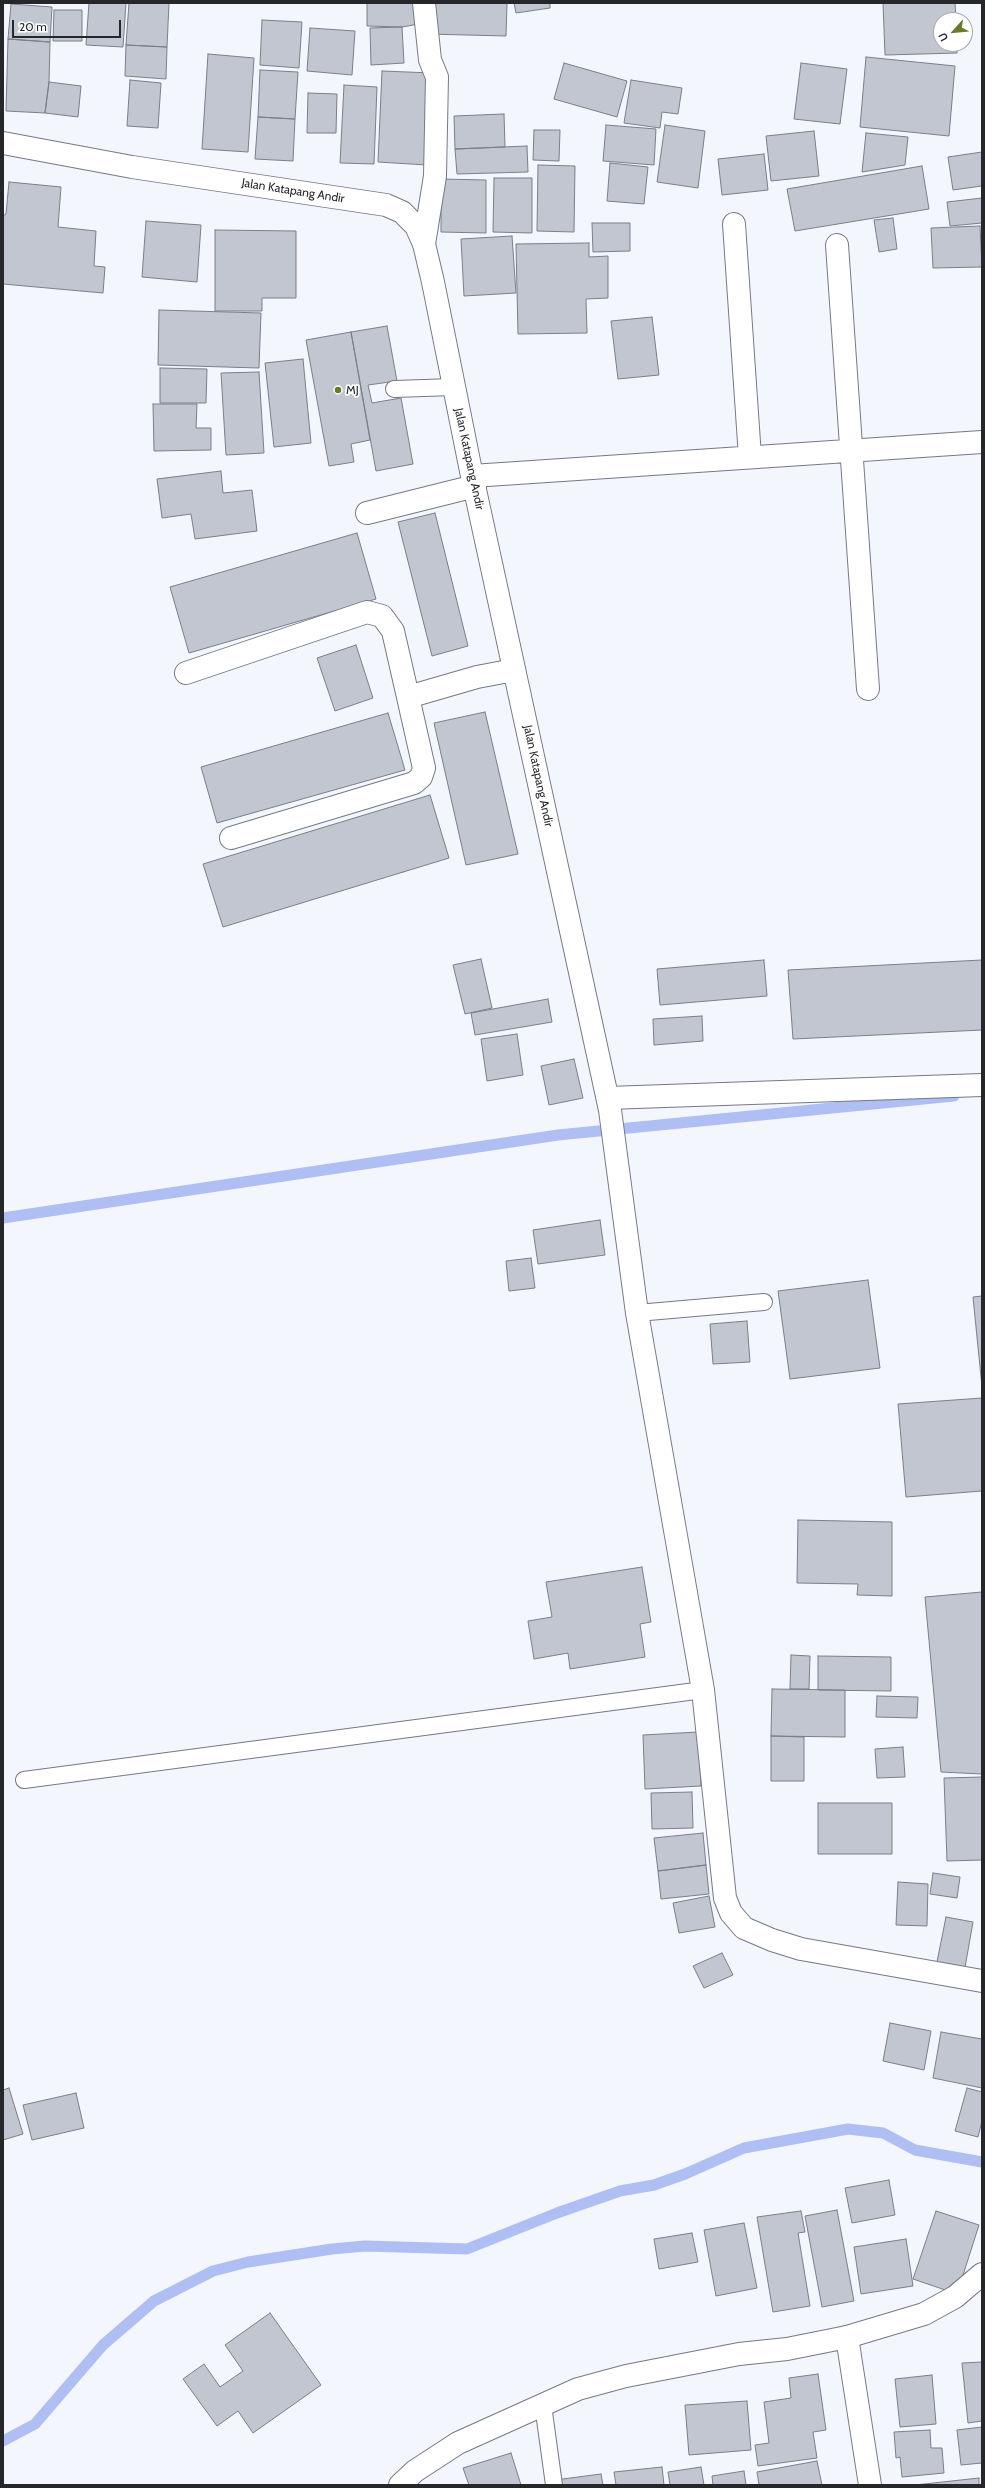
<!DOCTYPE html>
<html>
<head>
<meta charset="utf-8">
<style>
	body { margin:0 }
	#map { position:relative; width:985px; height:2488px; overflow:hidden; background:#f4f6fe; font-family:Cabin,sans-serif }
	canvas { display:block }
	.frame { position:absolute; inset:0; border:4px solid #25272b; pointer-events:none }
	.north { position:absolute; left:933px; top:12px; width:40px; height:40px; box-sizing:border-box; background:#fff; border:1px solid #a8a9aa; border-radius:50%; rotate:243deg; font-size:11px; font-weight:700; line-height:16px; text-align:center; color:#25272b }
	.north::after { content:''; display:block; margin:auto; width:14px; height:18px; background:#677b2b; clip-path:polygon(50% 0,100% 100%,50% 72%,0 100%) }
	.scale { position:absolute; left:12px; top:20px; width:109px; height:18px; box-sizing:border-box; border:2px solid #25272b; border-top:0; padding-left:5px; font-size:12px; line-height:14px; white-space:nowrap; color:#25272b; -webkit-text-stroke:3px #fff; paint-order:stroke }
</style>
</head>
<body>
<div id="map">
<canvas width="985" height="2488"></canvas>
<div class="frame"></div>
<div class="north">U</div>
<div class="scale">20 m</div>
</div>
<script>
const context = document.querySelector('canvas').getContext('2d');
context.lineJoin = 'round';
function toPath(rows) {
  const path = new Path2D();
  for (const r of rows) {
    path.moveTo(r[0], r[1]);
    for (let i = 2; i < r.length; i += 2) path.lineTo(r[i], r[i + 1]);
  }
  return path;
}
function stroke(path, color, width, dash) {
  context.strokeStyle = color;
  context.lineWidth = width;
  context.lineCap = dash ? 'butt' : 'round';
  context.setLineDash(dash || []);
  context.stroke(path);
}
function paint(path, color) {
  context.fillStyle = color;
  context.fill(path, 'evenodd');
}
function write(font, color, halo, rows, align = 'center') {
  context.font = font + ' Cabin,sans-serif';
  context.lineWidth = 3.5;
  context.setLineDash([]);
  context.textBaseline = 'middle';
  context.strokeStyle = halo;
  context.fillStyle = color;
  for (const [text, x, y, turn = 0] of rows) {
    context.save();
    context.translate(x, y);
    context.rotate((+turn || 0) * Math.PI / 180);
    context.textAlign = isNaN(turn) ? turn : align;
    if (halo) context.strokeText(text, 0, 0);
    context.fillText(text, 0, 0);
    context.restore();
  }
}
const stream = toPath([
	[3,1218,558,1135,954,1096],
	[3,2441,35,2424,103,2345,154,2301,213,2271,248,2262,332,2249,365,2246,467,2249,557,2213,620,2191,654,2185,685,2174,744,2148,848,2129,883,2133,915,2150,982,2162]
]);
const building = toPath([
	[89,3,126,3,123,47,86,45,89,3],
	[129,3,169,3,167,47,126,45,129,3],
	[367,3,418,3,419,24,402,27,367,26,367,3],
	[428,3,507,3,506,36,427,34,428,3],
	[514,3,550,3,550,8,516,13,514,3],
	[883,3,955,3,956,20,941,20,941,44,957,44,957,53,885,55,883,3],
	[11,4,52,7,50,42,8,39,11,4],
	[54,10,82,10,82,41,53,41,54,10],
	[262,20,302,22,299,68,260,65,262,20],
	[402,27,404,63,371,65,370,28,402,27],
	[310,28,355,31,352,75,307,71,310,28],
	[8,39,50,42,49,82,45,113,6,111,8,39],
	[126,45,167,47,166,79,125,76,126,45],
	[208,54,254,58,248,152,202,149,208,54],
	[866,57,955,66,949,136,860,127,866,57],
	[564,63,627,81,617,117,554,99,564,63],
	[801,63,847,69,840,124,794,119,801,63],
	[260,70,298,72,295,119,258,117,260,70],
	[382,71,432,73,427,165,378,162,382,71],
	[130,80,161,83,158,128,127,126,130,80],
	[631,80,682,88,678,114,662,112,660,128,624,123,631,80],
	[49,82,81,86,78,117,45,113,49,82],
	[344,85,377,87,374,164,340,163,344,85],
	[308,93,337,94,336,133,307,133,308,93],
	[504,114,505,147,455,149,454,116,504,114],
	[258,117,295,119,293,161,255,159,258,117],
	[606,125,656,129,654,165,603,161,606,125],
	[665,125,705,131,698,188,657,182,665,125],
	[534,130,560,130,559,161,533,160,534,130],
	[814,131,819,176,771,181,766,136,814,131],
	[866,133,908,137,905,165,862,172,866,133],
	[527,146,528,172,457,174,455,149,527,146],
	[982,152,982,186,953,190,948,157,982,152],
	[764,154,768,190,722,195,718,159,764,154],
	[610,163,648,167,644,204,607,201,610,163],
	[538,165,575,166,574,232,537,231,538,165],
	[922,166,929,209,795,231,787,189,922,166],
	[494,178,532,178,532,233,493,232,494,178],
	[441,179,486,180,486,233,441,232,441,179],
	[9,182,61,187,58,227,96,231,94,266,105,267,103,293,3,284,3,216,6,214,9,182],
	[982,198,982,223,950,226,947,202,982,198],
	[893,218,897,249,879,252,874,220,893,218],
	[146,221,201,225,197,282,142,277,146,221],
	[592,223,630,223,630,251,593,252,592,223],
	[980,226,982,267,933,268,931,228,980,226],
	[215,230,296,231,296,298,262,298,262,311,215,311,215,230],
	[512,236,516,293,464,296,461,239,512,236],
	[589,243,589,257,608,256,608,298,586,299,587,333,518,334,516,244,589,243],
	[159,310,261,313,259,368,158,365,159,310],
	[652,317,659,375,618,379,611,321,652,317],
	[387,326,397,381,368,385,372,403,401,398,413,464,376,471,351,332,387,326],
	[351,332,370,440,351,444,354,462,329,466,306,340,351,332],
	[303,359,311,443,274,447,265,363,303,359],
	[160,368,207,369,206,403,160,403,160,368],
	[259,372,264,453,226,455,221,373,259,372],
	[153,404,197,404,196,428,211,428,211,450,154,451,153,404],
	[221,471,223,493,252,490,257,531,195,539,191,514,162,518,157,479,221,471],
	[435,513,468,646,432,656,398,522,435,513],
	[357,533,376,599,189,653,170,587,357,533],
	[356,645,373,698,335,711,317,658,356,645],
	[485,712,518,854,466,865,434,723,485,712],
	[388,713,405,770,217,823,201,767,388,713],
	[430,795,449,858,223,927,203,864,430,795],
	[481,959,492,1008,465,1014,453,965,481,959],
	[764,960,767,996,660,1005,657,969,764,960],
	[982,960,982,1030,793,1039,788,970,982,960],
	[548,999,552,1022,475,1035,471,1013,548,999],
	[702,1016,703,1041,654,1045,653,1019,702,1016],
	[517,1034,523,1075,487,1081,481,1039,517,1034],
	[574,1059,583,1098,549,1105,541,1066,574,1059],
	[600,1220,605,1255,538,1264,533,1230,600,1220],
	[531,1258,535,1288,509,1291,506,1261,531,1258],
	[868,1280,880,1368,790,1379,778,1291,868,1280],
	[982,1296,982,1387,973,1297,982,1296],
	[747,1321,750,1362,713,1364,710,1324,747,1321],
	[982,1398,982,1491,906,1497,898,1404,982,1398],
	[798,1520,892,1522,892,1596,857,1595,858,1584,797,1583,798,1520],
	[642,1567,651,1622,640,1624,645,1657,570,1669,568,1653,534,1659,528,1621,552,1617,546,1582,642,1567],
	[982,1592,982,1774,941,1772,925,1597,982,1592],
	[791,1655,810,1656,809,1689,790,1689,791,1655],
	[818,1656,891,1657,891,1691,818,1690,818,1656],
	[772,1689,845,1690,845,1737,771,1736,772,1689],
	[877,1696,918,1697,917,1718,876,1717,877,1696],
	[698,1732,701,1786,645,1789,643,1735,698,1732],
	[771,1736,804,1737,804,1781,771,1781,771,1736],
	[903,1747,905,1777,877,1778,875,1749,903,1747],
	[982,1777,982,1860,947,1861,944,1778,982,1777],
	[692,1792,693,1828,652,1829,651,1793,692,1792],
	[818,1803,892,1803,892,1854,818,1854,818,1803],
	[703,1833,706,1865,658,1871,654,1838,703,1833],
	[706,1865,709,1894,661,1899,658,1871,706,1865],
	[933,1873,960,1877,957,1898,930,1894,933,1873],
	[898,1882,928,1884,927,1926,896,1925,898,1882],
	[709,1896,715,1927,679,1933,673,1903,709,1896],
	[946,1917,973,1922,964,1973,936,1967,946,1917],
	[722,1953,733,1975,704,1988,693,1966,722,1953],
	[890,2023,931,2031,924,2070,883,2061,890,2023],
	[941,2032,982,2039,982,2088,933,2078,941,2032],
	[9,2088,23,2134,3,2140,3,2090,9,2088],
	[967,2088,982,2092,982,2121,978,2137,955,2131,967,2088],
	[76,2093,84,2128,32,2140,23,2105,76,2093],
	[889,2180,895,2215,852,2223,845,2188,889,2180],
	[837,2210,854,2301,822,2307,805,2216,837,2210],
	[801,2211,805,2232,798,2233,810,2306,773,2312,757,2217,801,2211],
	[936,2211,979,2225,957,2294,913,2279,936,2211],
	[744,2223,757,2288,716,2296,704,2230,744,2223],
	[692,2233,698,2262,659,2269,654,2239,692,2233],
	[906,2239,913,2286,861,2294,854,2247,906,2239],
	[270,2313,321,2385,253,2433,238,2411,217,2426,183,2379,204,2364,220,2387,243,2371,225,2345,270,2313],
	[982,2362,982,2421,968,2423,962,2363,982,2362],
	[818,2374,826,2430,813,2432,817,2458,758,2466,755,2445,769,2443,764,2402,791,2398,789,2378,818,2374],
	[932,2375,936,2424,900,2427,895,2379,932,2375],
	[747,2401,751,2450,689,2455,685,2405,747,2401],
	[982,2427,982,2463,961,2465,957,2430,982,2427],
	[930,2430,931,2448,942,2448,944,2473,902,2477,900,2457,896,2458,894,2432,930,2430],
	[511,2453,521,2485,469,2485,463,2468,511,2453],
	[817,2461,822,2485,759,2485,757,2472,817,2461],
	[662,2467,664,2485,616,2485,614,2472,662,2467],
	[701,2467,704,2485,670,2485,668,2472,701,2467],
	[744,2471,746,2485,713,2485,712,2476,744,2471],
	[601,2474,603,2485,555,2485,555,2480,601,2474],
	[979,2478,979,2485,915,2485,979,2478]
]);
const lane = toPath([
	[394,389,454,387],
	[637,1313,764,1302],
	[24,1780,703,1690],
	[543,2405,554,2485]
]);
const street = toPath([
	[424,3,430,60,437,77,435,176,424,244],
	[734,224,750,457],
	[837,245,868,689],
	[472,476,982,442],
	[367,513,475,486],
	[186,673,367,612,382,616,393,631,408,697],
	[231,838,414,783,421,777,424,768,408,697,477,677,514,670],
	[608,1098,982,1085],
	[847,2337,870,2485]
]);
const secondary = toPath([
	[3,143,132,167,386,205,402,212,416,226,424,244,433,282,472,476,610,1110,637,1313,703,1690,725,1898,731,1913,744,1928,772,1940,801,1949,982,1981],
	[400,2485,415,2471,458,2443,578,2389,626,2376,739,2354,787,2349,847,2337,924,2314,955,2297,982,2274]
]);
const markers = [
	[338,390,4,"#677b2b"]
];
const streetNames = [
	["Jalan Katapang Andir",293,191,9],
	["Jalan Katapang Andir",469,459,78],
	["Jalan Katapang Andir",538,776,78]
];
const poiNames = [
	["MJ",346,390]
];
stroke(stream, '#afbef3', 11);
paint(building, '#c2c6d1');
stroke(building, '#7b7e89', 1);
stroke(lane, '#767984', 18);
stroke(street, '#767984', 24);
stroke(secondary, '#767984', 24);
stroke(lane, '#fff', 16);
stroke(street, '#fff', 22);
stroke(secondary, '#fff', 22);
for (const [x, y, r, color] of markers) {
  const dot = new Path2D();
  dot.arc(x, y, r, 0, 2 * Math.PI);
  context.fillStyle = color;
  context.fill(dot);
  stroke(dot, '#fff', 1.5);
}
write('12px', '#25272b', '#fff', streetNames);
write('12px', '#25272b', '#fff', poiNames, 'left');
</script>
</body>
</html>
